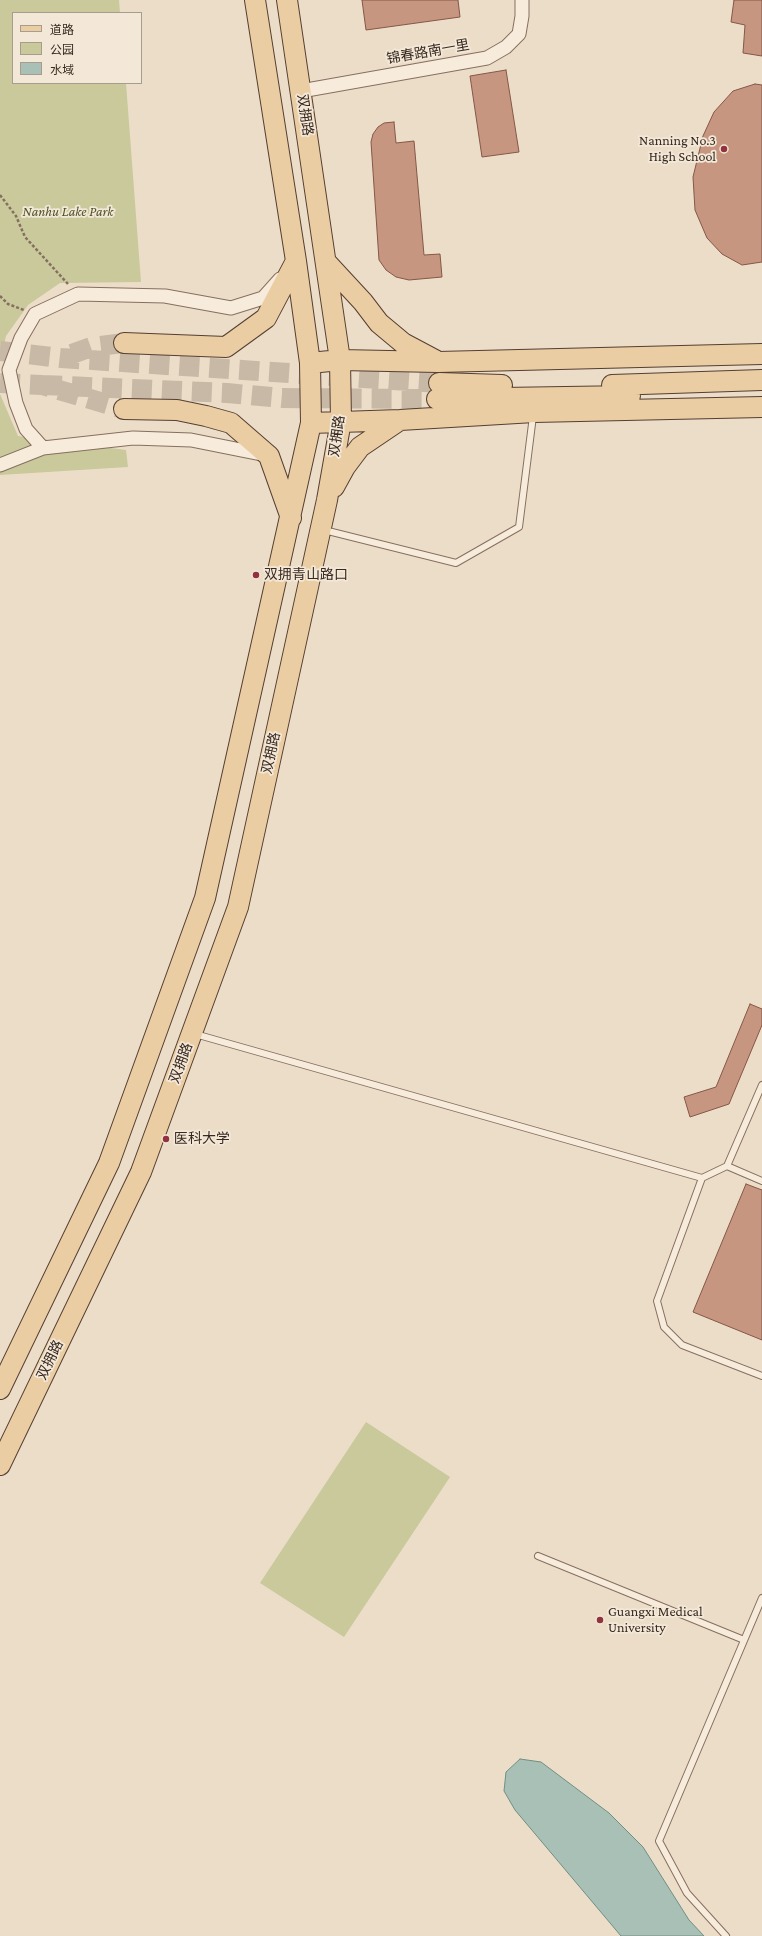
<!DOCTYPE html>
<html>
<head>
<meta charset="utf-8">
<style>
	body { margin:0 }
	#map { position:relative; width:762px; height:1936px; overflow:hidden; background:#ecddc8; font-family:"Crimson Pro","Noto Sans SC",serif }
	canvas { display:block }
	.legend { position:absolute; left:12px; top:12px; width:130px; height:72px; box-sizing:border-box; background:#f3e8d7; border:1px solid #a89c8e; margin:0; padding:5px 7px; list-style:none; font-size:12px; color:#382921 }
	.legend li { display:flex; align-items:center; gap:8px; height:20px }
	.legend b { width:20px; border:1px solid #a89c8e }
</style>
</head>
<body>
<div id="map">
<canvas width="762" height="1936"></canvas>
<ul class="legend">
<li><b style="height:5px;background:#ebcda3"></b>道路</li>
<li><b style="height:11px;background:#c9c99c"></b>公园</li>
<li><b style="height:11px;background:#a9c0b6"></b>水域</li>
</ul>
</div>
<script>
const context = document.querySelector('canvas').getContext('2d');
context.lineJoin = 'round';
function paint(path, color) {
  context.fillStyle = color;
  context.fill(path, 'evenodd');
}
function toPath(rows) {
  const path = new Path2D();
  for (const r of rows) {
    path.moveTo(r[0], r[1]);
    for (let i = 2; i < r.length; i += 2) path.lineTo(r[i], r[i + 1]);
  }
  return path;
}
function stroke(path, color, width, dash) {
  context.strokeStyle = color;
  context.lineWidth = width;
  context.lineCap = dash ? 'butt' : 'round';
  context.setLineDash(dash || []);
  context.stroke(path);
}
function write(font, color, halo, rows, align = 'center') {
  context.font = font + ' "Crimson Pro","Noto Sans SC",serif';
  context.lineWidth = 3.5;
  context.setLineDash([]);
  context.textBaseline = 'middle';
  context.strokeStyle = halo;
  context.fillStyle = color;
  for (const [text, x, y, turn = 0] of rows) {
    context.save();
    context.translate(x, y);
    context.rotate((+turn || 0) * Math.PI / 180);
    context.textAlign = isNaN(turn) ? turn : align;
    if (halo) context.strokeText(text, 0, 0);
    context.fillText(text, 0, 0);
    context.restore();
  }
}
const green = toPath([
	[0,0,119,0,120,13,13,13,13,83,126,83,141,282,60,283,28,305,6,336,0,362],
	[0,394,18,436,126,450,128,467,0,475],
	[366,1422,450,1477,344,1637,260,1583]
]);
const water = toPath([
	[520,1759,541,1762,609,1813,643,1847,689,1920,704,1936,621,1936,515,1810,504,1791,506,1772,520,1759]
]);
const building = toPath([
	[362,0,458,0,460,17,366,30,362,0],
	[734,0,762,0,762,56,743,53,745,25,731,22,734,0],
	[506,70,519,152,482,157,470,76,506,70],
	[755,84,762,85,762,262,742,265,722,254,707,238,695,210,693,177,703,136,714,112,733,91,755,84],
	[394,122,396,143,414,141,424,255,440,254,442,277,409,280,396,277,386,270,379,260,371,142,373,134,378,127,384,123,394,122],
	[750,1004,762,1009,762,1025,729,1104,690,1117,684,1097,716,1087,750,1004],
	[746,1184,762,1190,762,1340,693,1312,746,1184]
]);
const primaryTunnel = toPath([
	[0,351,61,358,439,383],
	[72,354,91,347,124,343],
	[0,383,42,385,124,409],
	[42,385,227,393,282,398,437,399]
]);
const path = toPath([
	[0,195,16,216,25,237,68,284],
	[0,296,8,304,24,310]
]);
const lane = toPath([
	[324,530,456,563,519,527,533,416],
	[195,1034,702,1178,727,1166,762,1181],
	[727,1166,762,1085],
	[702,1178,657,1301,664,1327,682,1345,762,1376],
	[538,1556,744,1640],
	[726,1936,687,1893,659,1841,762,1598]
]);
const street = toPath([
	[301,91,487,58,506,47,519,34,522,16,522,0],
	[266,455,191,440,133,438,43,448,26,429,16,403,9,370,21,338,35,314,78,294,165,296,231,308,263,298,280,279],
	[0,465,43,448]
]);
const primary = toPath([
	[326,262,363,302,379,323,403,343,435,360],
	[124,343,226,347,266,318,296,261],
	[310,363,340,360,438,362,762,354],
	[439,383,502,385],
	[612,385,762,380],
	[437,399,630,396],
	[124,409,177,410,206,416,231,423,269,456,291,518],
	[311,423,400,420,534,412,762,407],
	[334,487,345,467,360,447,400,420],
	[0,1389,109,1163,205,898,311,423,310,363,296,261,255,0],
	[0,1465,141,1172,238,907,327,500,341,421,340,360,287,0]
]);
const markers = [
	[724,149,4,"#91323e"],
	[256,575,4,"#91323e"],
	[166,1139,4,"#91323e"],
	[600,1620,4,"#91323e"]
];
const streetNames = [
	["锦春路南一里",428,52,-10],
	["双拥路",305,115,82],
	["双拥路",337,436,-82],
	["双拥路",271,753,-78],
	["双拥路",181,1063,-70],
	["双拥路",50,1360,-64]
];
const poiNames = [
	["Nanning No.3",716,141,"right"],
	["High School",716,157,"right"],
	["双拥青山路口",264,575],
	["医科大学",174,1139],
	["Guangxi Medical",608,1612],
	["University",608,1628]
];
const parkNames = [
	["Nanhu Lake Park",68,212]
];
paint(green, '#c9c99c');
paint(water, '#a9c0b6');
stroke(water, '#708e83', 1);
paint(building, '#c79681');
stroke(building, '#845746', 1);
stroke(primaryTunnel, '#c8b9a7', 20, [20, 10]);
stroke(lane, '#866f5e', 8);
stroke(street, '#866f5e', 15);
stroke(primary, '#553e32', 22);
stroke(path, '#866f5e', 2.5, [3, 2]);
stroke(lane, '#f7ebdb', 6);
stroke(street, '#f7ebdb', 13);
stroke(primary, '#ebcda3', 20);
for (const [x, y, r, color] of markers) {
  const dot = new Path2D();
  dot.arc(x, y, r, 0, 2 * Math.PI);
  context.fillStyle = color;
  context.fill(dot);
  stroke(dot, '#f3e8d7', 1.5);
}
write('14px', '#382921', '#f3e8d7', streetNames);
write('14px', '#382921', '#f3e8d7', poiNames, 'left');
write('italic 14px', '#4d5329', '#f3e8d7', parkNames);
</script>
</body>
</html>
